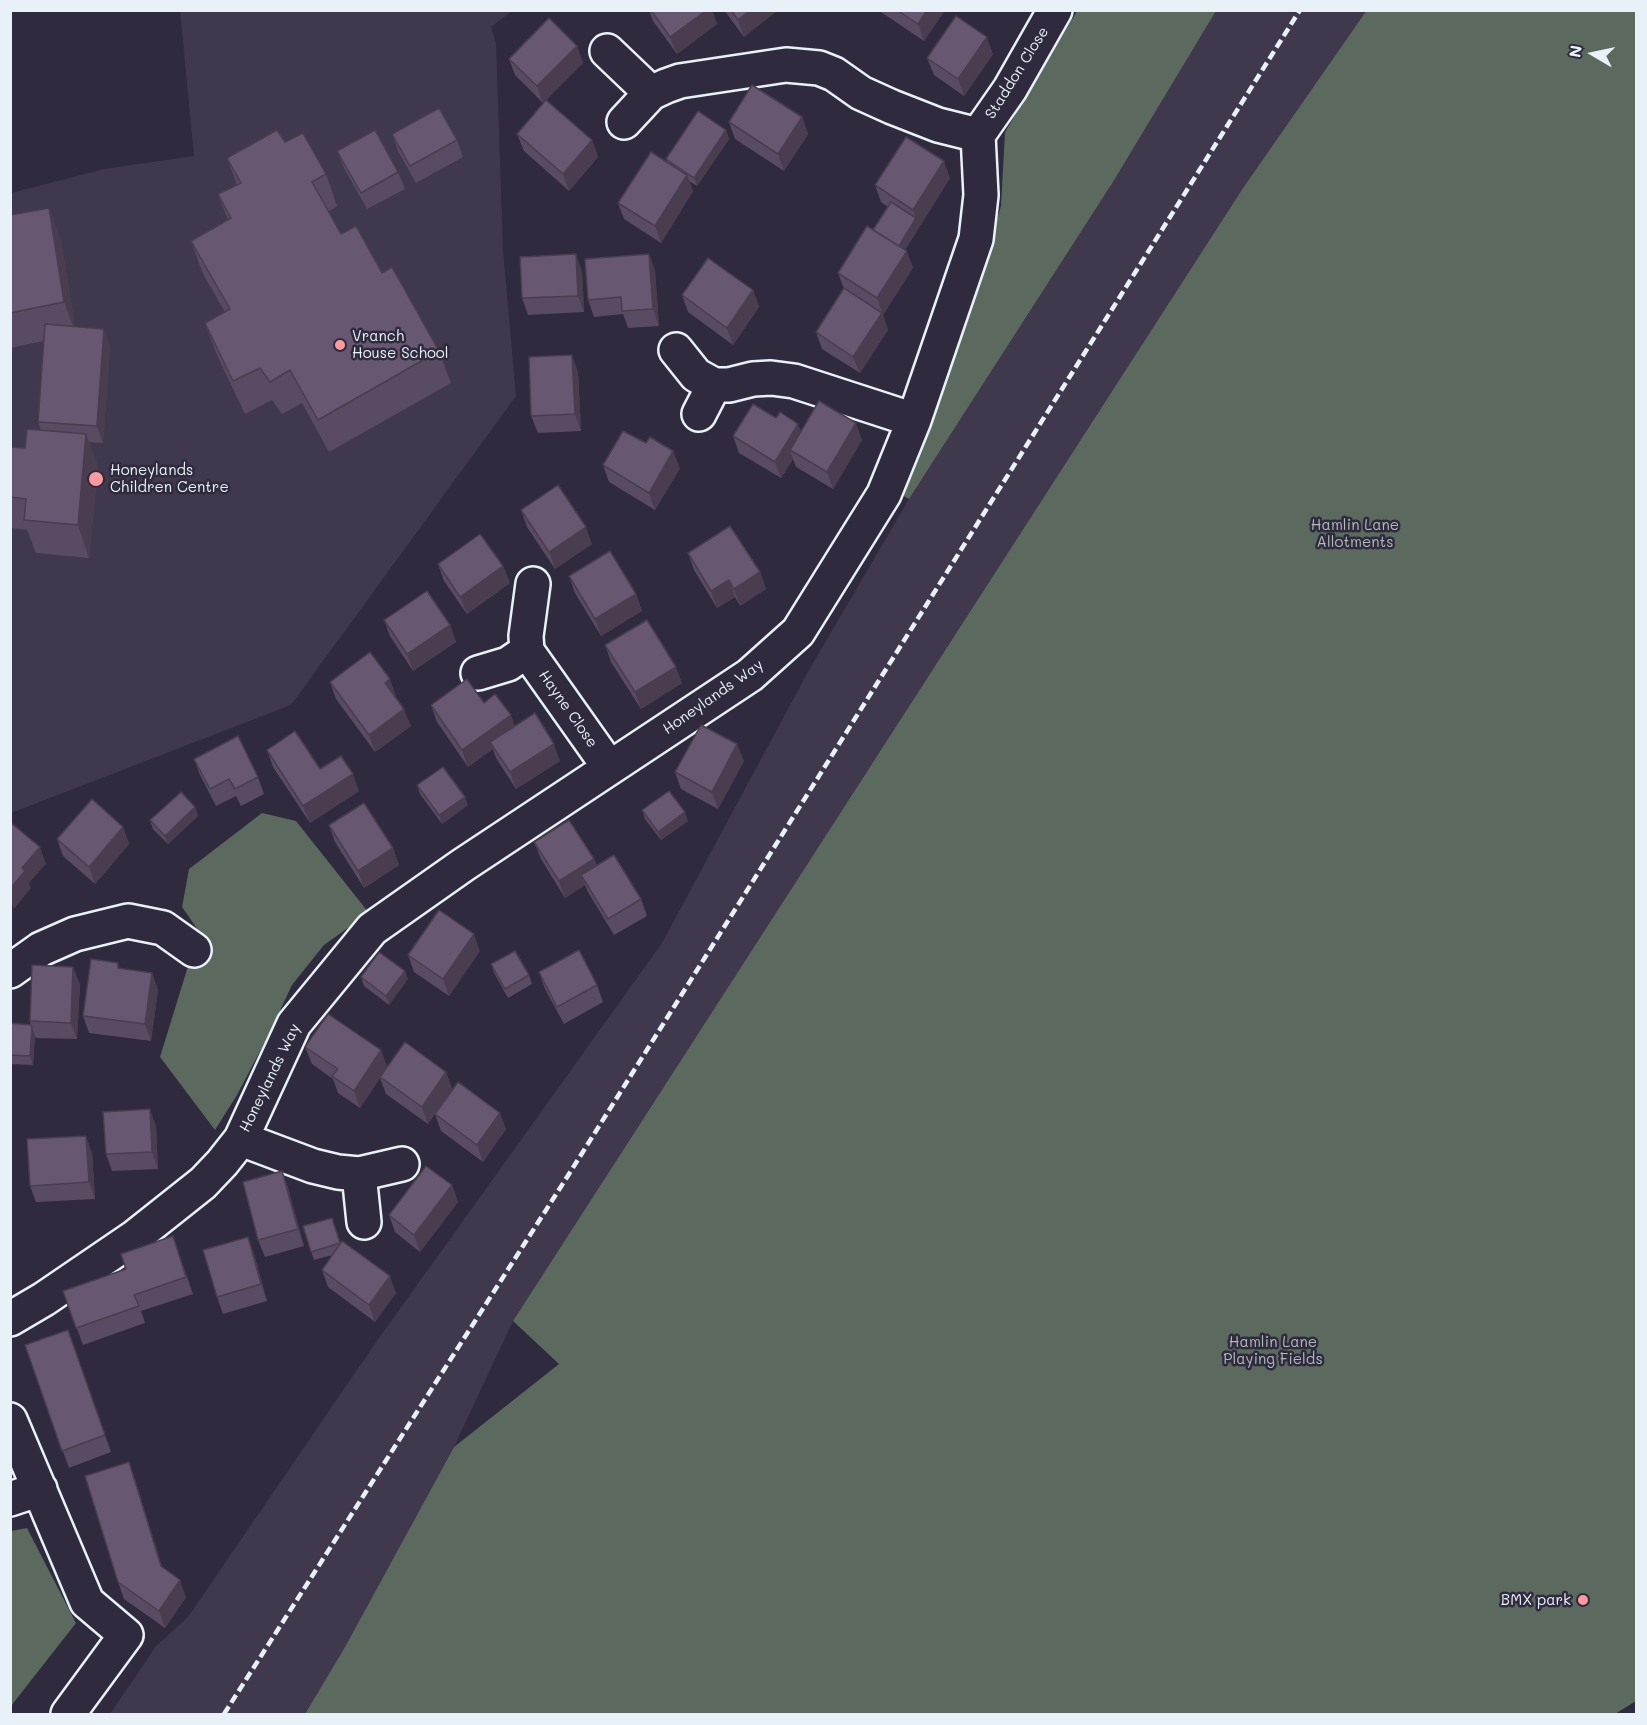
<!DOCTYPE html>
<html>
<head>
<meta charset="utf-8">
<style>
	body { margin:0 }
	#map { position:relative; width:1647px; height:1725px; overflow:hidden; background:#2f2a3d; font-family:Mali,sans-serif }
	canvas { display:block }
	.frame { position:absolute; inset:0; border:12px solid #e8f1f8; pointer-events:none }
	.north { position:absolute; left:1563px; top:24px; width:60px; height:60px; -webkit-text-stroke:4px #2f2a3d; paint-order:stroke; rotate:279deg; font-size:16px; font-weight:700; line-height:24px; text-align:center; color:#e8f1f8 }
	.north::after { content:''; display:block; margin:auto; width:21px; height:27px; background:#e8f1f8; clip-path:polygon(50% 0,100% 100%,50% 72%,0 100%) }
</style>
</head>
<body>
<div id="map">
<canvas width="1647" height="1725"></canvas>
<div class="frame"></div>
<div class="north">N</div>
</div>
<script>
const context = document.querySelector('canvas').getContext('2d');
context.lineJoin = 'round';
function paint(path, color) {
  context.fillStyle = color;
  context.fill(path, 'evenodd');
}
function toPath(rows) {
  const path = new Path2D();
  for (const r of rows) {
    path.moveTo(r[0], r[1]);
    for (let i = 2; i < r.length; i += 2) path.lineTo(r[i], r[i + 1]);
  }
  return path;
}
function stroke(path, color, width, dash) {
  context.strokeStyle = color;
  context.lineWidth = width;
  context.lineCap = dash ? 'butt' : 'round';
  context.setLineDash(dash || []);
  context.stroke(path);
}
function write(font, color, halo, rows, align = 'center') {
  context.font = font + ' Mali,sans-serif';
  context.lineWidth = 5;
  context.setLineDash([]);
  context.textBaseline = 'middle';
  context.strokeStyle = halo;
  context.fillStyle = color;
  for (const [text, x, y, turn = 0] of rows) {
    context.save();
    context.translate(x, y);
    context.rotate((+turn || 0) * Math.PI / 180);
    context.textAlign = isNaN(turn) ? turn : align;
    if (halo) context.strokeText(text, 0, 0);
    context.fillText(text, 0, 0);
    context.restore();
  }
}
const built = toPath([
	[180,11,512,11,491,27,496,43,503,250,516,396,291,705,11,813,11,193,104,169,194,156],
	[1216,11,1367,11,1243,188,513,1321,454,1447,345,1647,305,1714,110,1714,156,1646,188,1617,374,1345,662,943,809,670,909,499,1113,182]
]);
const green = toPath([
	[1367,10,1636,11,1636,1701,1615,1714,305,1714,345,1647,454,1447,559,1364,513,1321,1243,188],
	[1077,11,1216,11,1113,182,909,499,897,492,977,283,1001,206,1005,132],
	[262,813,296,821,369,913,324,945,292,985,269,1034,237,1095,215,1130,160,1057,189,963,205,940,182,907,189,869],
	[27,1528,76,1623,11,1706,11,1531]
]);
const street = toPath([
	[607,51,651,93],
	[978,135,1010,89,1055,10],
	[676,350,696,375,714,385,729,385,753,379,771,378,794,381,914,420],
	[699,414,714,385],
	[533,584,526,636,527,651,609,767],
	[478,673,508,664,527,651],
	[10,971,41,949,75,934,128,921,163,928,194,950],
	[241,1139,313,1166,338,1172,359,1174,402,1164],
	[359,1174,364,1222],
	[10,1319,44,1299,135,1237,203,1183,222,1163,241,1139,294,1024,372,929,463,865,750,675,798,632,884,494,914,420,976,239,981,195,978,135,938,125,892,107,861,93,834,74,819,68,786,65,680,81,666,86,651,93,624,122],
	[10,1420,87,1602,126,1635,68,1714],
	[10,1499,40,1489]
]);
const rail = toPath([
	[224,1714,569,1174,1300,10]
]);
const wall = toPath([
	[649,10,712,10,717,24,677,54,653,21],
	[724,10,778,10,744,37],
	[878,10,945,10,924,41],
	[577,46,583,63,543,103,515,75,509,59],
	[993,54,964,96,934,75,927,58],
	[802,117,808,134,784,171,735,139,729,122],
	[726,130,729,139,697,186,689,181,693,191,661,243,624,219,618,203,667,162,666,159],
	[392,134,457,140,463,157,416,183,398,151],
	[517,134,592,140,598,157,569,191,524,151],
	[285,142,326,174,337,206,328,212,341,234,382,273,439,351,451,383,329,452,302,403,282,414,272,400,245,414,217,355,205,323,225,312,203,274,191,241,228,220,218,194,237,185,227,158],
	[337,151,398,172,405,189,367,209,344,168],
	[950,178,905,250,913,268,883,315,888,330,860,373,822,349,816,332,844,289,838,273,873,230,888,207,881,202,875,185],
	[10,215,61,240,75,327,110,346,103,443,89,442,98,467,89,558,36,553,27,530,10,528,10,447,25,448,41,430,38,422,44,341,10,348],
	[649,254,655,271,659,326,628,328,623,314,594,317,588,300],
	[582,271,584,312,528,315,522,298],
	[753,290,759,307,733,345,688,312,682,295],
	[578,372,581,431,538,433,531,416],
	[776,418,801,431,862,440,833,489,796,467,793,459,781,478,739,453,733,436],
	[603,465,680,468,655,510,609,482],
	[521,510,592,544,555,569,527,527],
	[688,553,760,572,766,589,740,606,735,597,717,608,694,570],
	[438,564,503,566,510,583,467,614,444,581],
	[569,576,636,594,642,611,601,636,575,593],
	[384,620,450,625,456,642,413,671,390,636],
	[605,645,682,683,641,709,611,662],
	[330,682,396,696,395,696,411,726,375,752,336,699],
	[484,703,515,726,560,761,516,789,496,758,493,749,468,767,437,722,431,705],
	[267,750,359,791,310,823,273,767],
	[194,759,258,777,264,794,241,806,236,796,216,806,200,775],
	[744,761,718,809,681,789,675,772],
	[417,785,468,805,442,824,420,794],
	[195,807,198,816,168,844,153,829,150,820],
	[642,810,688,821,661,840,645,819],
	[329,825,393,848,399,865,364,888,335,842],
	[123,827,129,844,95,884,63,856,57,839],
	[534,842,594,859,597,866,641,899,647,916,614,935,588,892,585,885,565,898,541,859],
	[480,951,449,996,414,972,408,955],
	[491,964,529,975,532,984,508,998,494,973],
	[120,969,152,973,158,990,151,1041,89,1033,83,1016],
	[539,972,597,985,603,1002,564,1024,545,989],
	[361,977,408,979,389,1005,364,986],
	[80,984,77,1039,36,1038,35,1036,33,1065,10,1064,10,1023,31,1025,30,1021],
	[305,1047,381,1050,387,1067,446,1072,452,1089,428,1124,386,1094,380,1078,360,1108,338,1093,333,1079,312,1064],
	[435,1114,506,1129,483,1162,441,1131],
	[156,1126,158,1169,112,1171,106,1154],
	[92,1153,95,1199,36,1202,30,1186],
	[282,1171,288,1188,304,1246,265,1257,258,1240],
	[452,1185,458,1202,420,1252,395,1232,389,1215],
	[332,1218,341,1243,396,1293,375,1322,328,1287,322,1270,332,1255,314,1260,303,1226],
	[173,1236,193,1294,141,1311,145,1323,83,1345,63,1291,126,1269],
	[248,1237,254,1254,267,1301,223,1314,217,1297],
	[68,1330,111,1452,69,1468,25,1345],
	[135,1479,162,1567,186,1597,165,1628,124,1599,118,1582]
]);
const shadedWall = toPath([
	[707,10,712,10,717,24,677,54,670,37],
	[750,10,778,10,744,37,738,20],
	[927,10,945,10,924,41,918,24],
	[987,37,993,54,964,96,958,79],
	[577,46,583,63,543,103,537,86],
	[802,117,808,134,784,171,778,154],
	[726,130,729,139,697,186,694,178],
	[592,140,598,157,569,191,563,174],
	[944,161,950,178,899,259,896,251,916,218,913,210],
	[687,175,693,191,661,243,655,226],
	[49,208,61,240,76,334,64,302],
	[907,251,913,268,883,315,877,298],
	[576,254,582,271,584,312,578,296],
	[649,254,655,271,659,326,653,309],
	[753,290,759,307,733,345,727,328],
	[882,313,888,330,860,373,853,357],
	[104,329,110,346,103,443,97,426],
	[572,355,578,372,581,431,575,414],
	[856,423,862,440,833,489,827,472],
	[798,424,805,441,790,450,793,459,781,478,775,462],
	[86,434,98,467,89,558,78,525],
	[673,451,680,468,655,510,649,493],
	[586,527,592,544,555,569,549,552],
	[503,566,510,583,467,614,460,597],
	[760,572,766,589,740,606,734,589],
	[729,580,735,597,717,608,711,591],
	[636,594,642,611,601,636,595,619],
	[450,625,456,642,413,671,407,654],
	[676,667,682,683,641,709,635,692],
	[390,679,396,696,391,699,385,683],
	[404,709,411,726,375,752,369,735],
	[511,715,517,732,490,742,493,749,468,767,462,750],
	[554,744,560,761,516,789,510,772],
	[737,744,744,761,718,809,712,792],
	[353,774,359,791,310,823,303,806],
	[465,797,468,805,442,824,439,815],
	[195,807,198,816,168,844,165,836],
	[685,812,688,821,661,840,658,832],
	[123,827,129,844,95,884,89,867],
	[40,847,46,864,29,883,31,888,14,909,10,900,10,889,22,868],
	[393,848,399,865,364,888,358,871],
	[594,859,600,876,581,875,585,885,565,898,559,881],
	[474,934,480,951,449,996,443,979],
	[73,967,80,984,77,1039,71,1023],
	[405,971,408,979,389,1005,386,996],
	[152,973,158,990,151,1041,145,1024],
	[32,1027,35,1036,33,1065,30,1056],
	[381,1050,387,1067,360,1108,354,1091],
	[446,1072,452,1089,428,1124,422,1107],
	[150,1109,156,1126,158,1169,152,1152],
	[500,1113,506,1129,483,1162,477,1145],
	[86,1136,92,1153,95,1199,89,1182],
	[282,1171,288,1188,304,1246,298,1229],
	[452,1185,458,1202,420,1252,414,1235],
	[248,1237,254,1254,267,1301,261,1284],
	[390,1276,396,1293,375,1322,369,1305],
	[129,1462,135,1479,167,1583,161,1566],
	[180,1580,186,1597,165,1628,159,1611]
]);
const building = toPath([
	[651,10,707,10,670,37,651,10],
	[731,10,750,10,738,20,731,10],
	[897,10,927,10,918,24,897,10],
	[956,16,987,37,958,79,927,58,956,16],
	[549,18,577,46,537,86,509,59,549,18],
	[752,85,802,117,778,154,729,122,752,85],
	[546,100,592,140,563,174,517,134,546,100],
	[439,108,457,140,410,166,392,134,439,108],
	[698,111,726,130,694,178,666,159,698,111],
	[277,130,285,142,303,133,326,174,312,182,341,234,356,226,382,273,392,267,439,351,318,420,290,370,270,382,260,368,233,381,205,323,230,309,191,241,231,218,218,194,241,183,227,158,277,130],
	[375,130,398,172,361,193,337,151,375,130],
	[906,137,944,161,913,210,875,185,906,137],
	[651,152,687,175,655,226,618,203,651,152],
	[891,202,916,218,899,246,873,230,891,202],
	[49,208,64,302,10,313,10,215,49,208],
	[867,226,907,251,877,298,838,273,867,226],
	[576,254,578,296,522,298,520,257,576,254],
	[649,254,653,309,622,311,621,297,588,300,585,259,649,254],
	[708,258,753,290,727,328,682,295,708,258],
	[844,288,882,313,853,357,816,332,844,288],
	[45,324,104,329,97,426,38,422,45,324],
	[572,355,575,414,531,416,529,357,572,355],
	[819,401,856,423,827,472,790,450,819,401],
	[753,404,776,418,780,412,798,424,775,462,733,436,753,404],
	[27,429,86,434,78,525,24,520,26,499,10,497,10,447,25,448,27,429],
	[623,431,646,443,650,437,673,451,649,493,603,465,623,431],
	[558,485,586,527,549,552,521,510,558,485],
	[730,526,760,572,734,589,729,580,711,591,688,553,730,526],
	[480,534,503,566,460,597,438,564,480,534],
	[610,551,636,594,595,619,569,576,610,551],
	[427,591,450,625,407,654,384,620,427,591],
	[647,620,676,667,635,692,605,645,647,620],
	[370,652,390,679,385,683,404,709,369,735,330,682,370,652],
	[467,679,484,703,495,694,511,715,462,750,431,705,467,679],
	[535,713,554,744,510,772,490,742,535,713],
	[701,725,737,744,712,792,675,772,701,725],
	[295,731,320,769,341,756,353,774,303,806,267,750,295,731],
	[238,736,258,777,235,789,229,779,210,789,194,759,238,736],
	[443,767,465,797,439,815,417,785,443,767],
	[669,791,685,812,658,832,642,810,669,791],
	[181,792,195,807,165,836,150,820,181,792],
	[92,799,123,827,89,867,57,839,92,799],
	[364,803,393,848,358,871,329,825,364,803],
	[569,820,594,859,559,881,534,842,569,820],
	[10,822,40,847,22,868,25,871,10,889,10,822],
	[614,855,641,899,608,919,581,875,614,855],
	[439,910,474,934,443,979,408,955,439,910],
	[579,950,597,985,557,1007,539,972,579,950],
	[515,951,529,975,505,989,491,964,515,951],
	[379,952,405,971,386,996,361,977,379,952],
	[91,959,118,963,118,968,152,973,145,1024,83,1016,91,959],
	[32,965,73,967,71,1023,30,1021,32,965],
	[328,1014,381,1050,354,1091,332,1076,338,1069,305,1047,328,1014],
	[10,1023,31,1025,32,1027,30,1056,10,1055,10,1023],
	[405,1042,446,1072,422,1107,380,1077,405,1042],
	[458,1082,500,1113,477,1145,435,1114,458,1082],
	[150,1109,152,1152,106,1154,103,1112,150,1109],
	[86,1136,89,1182,30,1186,27,1139,86,1136],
	[426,1166,452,1185,414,1235,389,1215,426,1166],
	[282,1171,298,1229,258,1240,243,1182,282,1171],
	[332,1218,340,1243,311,1252,303,1226,332,1218],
	[173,1236,186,1277,134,1295,139,1306,76,1328,63,1291,126,1269,121,1254,173,1236],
	[248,1237,261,1284,217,1297,203,1250,248,1237],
	[342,1241,390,1276,369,1305,322,1270,342,1241],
	[68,1330,105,1435,62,1451,25,1345,68,1330],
	[129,1462,161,1566,180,1580,159,1611,118,1582,85,1476,129,1462]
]);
const markers = [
	[340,345,6,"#ff9aa2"],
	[96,479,8,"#ff9aa2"],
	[1583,1600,6,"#ff9aa2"]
];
const streetNames = [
	["Staddon Close",1017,73,-58],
	["Honeylands Way",713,697,-35],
	["Hayne Close",568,709,55],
	["Honeylands Way",270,1078,-64]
];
const poiNames = [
	["Vranch",352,336],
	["House School",352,353],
	["Honeylands",110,470],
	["Children Centre",110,487],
	["BMX park",1571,1600,"right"]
];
const parkNames = [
	["Hamlin Lane",1355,525],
	["Allotments",1355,542],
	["Hamlin Lane",1273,1342],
	["Playing Fields",1273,1359]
];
paint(built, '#40384d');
paint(green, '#5b695f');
stroke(street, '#e8f1f8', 38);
stroke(street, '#2f2a3d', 33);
stroke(rail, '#e8f1f8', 4.5, [9, 4.5]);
paint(wall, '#594b61');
paint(shadedWall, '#493d4f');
paint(building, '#685771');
stroke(building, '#493d4f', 1.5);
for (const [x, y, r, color] of markers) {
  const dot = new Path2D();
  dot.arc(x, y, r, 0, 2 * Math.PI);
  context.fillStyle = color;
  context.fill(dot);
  stroke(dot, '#2f2a3d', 2);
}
write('15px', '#e8f1f8', '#2f2a3d', streetNames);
write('15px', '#e8f1f8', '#2f2a3d', poiNames, 'left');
write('15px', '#b0bbbb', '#2f2a3d', parkNames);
</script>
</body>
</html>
